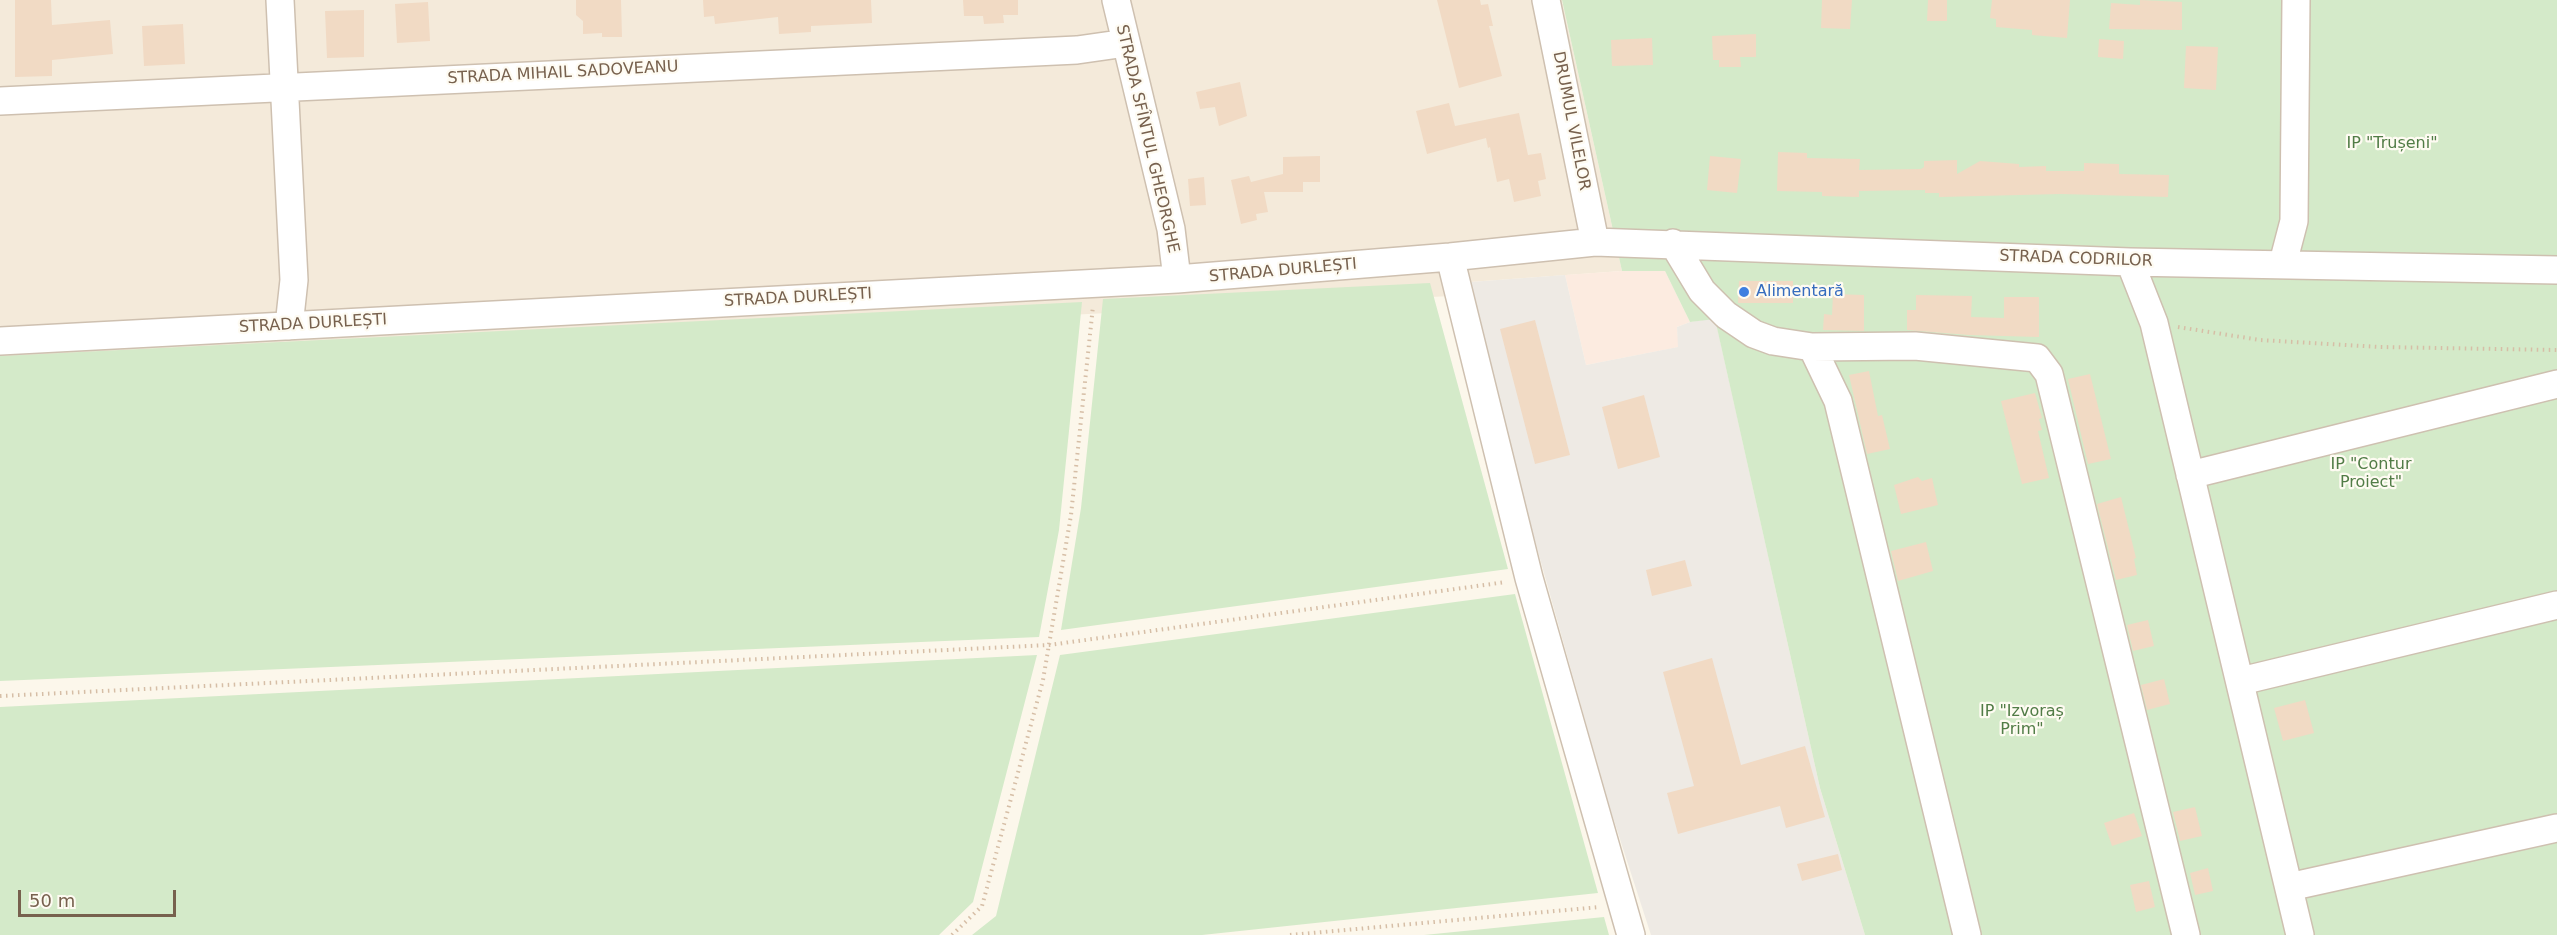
<!DOCTYPE html>
<html>
<head>
<meta charset="utf-8">
<style>
	body { margin:0 }
	#map { position:relative; width:2557px; height:935px; overflow:hidden; background:#fcf7eb; font-family:"DejaVu Sans",sans-serif }
	canvas { display:block }
	.scale { position:absolute; left:18px; top:890px; width:158px; height:27px; box-sizing:border-box; border:3px solid #77614e; border-top:0; padding-left:8px; font-size:18px; line-height:21px; white-space:nowrap; color:#77614e; -webkit-text-stroke:4px #fefbf2; paint-order:stroke }
</style>
</head>
<body>
<div id="map">
<canvas width="2557" height="935"></canvas>
<div class="scale">50 m</div>
</div>
<script>
const context = document.querySelector('canvas').getContext('2d');
context.lineJoin = 'round';
function paint(path, color) {
  context.fillStyle = color;
  context.fill(path, 'evenodd');
}
function toPath(rows) {
  const path = new Path2D();
  for (const r of rows) {
    path.moveTo(r[0], r[1]);
    for (let i = 2; i < r.length; i += 2) path.lineTo(r[i], r[i + 1]);
  }
  return path;
}
function stroke(path, color, width, dash) {
  context.strokeStyle = color;
  context.lineWidth = width;
  context.lineCap = dash ? 'butt' : 'round';
  context.setLineDash(dash || []);
  context.stroke(path);
}
function write(font, color, halo, rows, align = 'center') {
  context.font = font + ' "DejaVu Sans",sans-serif';
  context.lineWidth = 4.5;
  context.setLineDash([]);
  context.textBaseline = 'middle';
  context.strokeStyle = halo;
  context.fillStyle = color;
  for (const [text, x, y, turn = 0] of rows) {
    context.save();
    context.translate(x, y);
    context.rotate((+turn || 0) * Math.PI / 180);
    context.textAlign = isNaN(turn) ? turn : align;
    if (halo) context.strokeText(text, 0, 0);
    context.fillText(text, 0, 0);
    context.restore();
  }
}
const residential = toPath([
	[0,0,1562,0,1622,271,1470,282,1471,295,0,368]
]);
const commercial = toPath([
	[1622,271,1665,271,1690,322,1677,327,1679,347,1586,365,1565,275]
]);
const industrial = toPath([
	[1565,275,1586,365,1678,347,1677,327,1690,322,1715,318,1820,788,1865,935,1651,935,1607,799,1517,476,1470,282]
]);
const green = toPath([
	[1562,0,2557,0,2557,935,1865,935,1820,788,1715,319,1690,322,1665,271,1622,271],
	[1430,283,1508,569,1061,630,1081,508,1103,299],
	[1082,302,1059,530,1039,637,0,681,0,356],
	[1515,594,1598,893,1202,935,972,935,996,916,1060,655],
	[1037,655,973,902,939,935,0,935,0,707],
	[1604,917,1609,935,1424,935]
]);
const building = toPath([
	[15,0,51,0,52,25,110,20,113,54,52,60,52,76,15,77],
	[576,0,621,0,622,37,602,37,602,33,583,34,583,21,576,15],
	[703,0,871,0,872,23,811,26,811,32,779,34,778,17,715,24,714,16,704,17],
	[963,0,1018,0,1018,15,1003,15,1004,23,984,24,983,16,964,16],
	[1437,0,1480,0,1481,5,1488,4,1493,26,1489,26,1502,76,1459,88],
	[1822,0,1852,0,1850,29,1821,28],
	[1928,0,1947,0,1947,21,1927,21],
	[1992,0,2070,0,2067,38,2032,35,2032,30,1996,27,1996,19,1990,18],
	[2140,0,2182,2,2182,30,2109,29,2111,3,2140,5],
	[428,2,430,41,397,43,395,4],
	[364,10,364,57,327,58,325,11],
	[183,24,185,64,144,66,142,26],
	[1756,34,1756,57,1740,57,1741,67,1719,67,1719,60,1713,60,1712,36],
	[1652,38,1653,65,1612,66,1611,40],
	[2099,39,2124,41,2123,59,2098,57],
	[2186,46,2218,47,2216,90,2184,88],
	[1240,82,1247,116,1219,126,1215,107,1200,109,1196,92],
	[1449,103,1455,126,1519,113,1528,155,1541,153,1546,179,1538,181,1541,196,1514,202,1509,179,1497,182,1490,147,1488,148,1486,138,1427,154,1416,111],
	[1778,152,1807,153,1807,158,1860,159,1859,170,1921,169,1924,167,1924,161,1957,160,1957,174,1980,161,2019,164,2019,167,2046,166,2046,171,2084,171,2084,163,2119,164,2119,174,2169,175,2168,197,2061,194,1939,197,1939,193,1925,193,1925,190,1859,191,1859,197,1822,196,1822,192,1777,191],
	[1320,156,1320,182,1303,182,1303,192,1264,192,1268,212,1256,214,1257,220,1241,224,1231,180,1249,176,1251,182,1283,174,1283,157],
	[1710,156,1741,159,1737,193,1707,190],
	[1204,177,1206,205,1190,206,1188,179],
	[1739,281,1793,281,1793,303,1738,303],
	[1833,294,1864,295,1864,331,1823,330,1824,314,1832,315],
	[1916,295,1972,296,1971,317,2004,318,2004,297,2039,297,2039,337,1969,335,1907,330,1907,310,1916,310],
	[1535,320,1570,455,1535,464,1500,329],
	[1869,371,1878,416,1882,415,1890,449,1867,454,1849,375],
	[2090,374,2111,459,2088,464,2068,379],
	[2035,393,2042,418,2039,419,2042,430,2038,431,2049,478,2022,484,2001,401],
	[1644,395,1660,457,1618,469,1602,407],
	[1918,477,1922,481,1932,478,1938,505,1901,514,1894,485],
	[2121,497,2136,558,2134,559,2137,575,2116,580,2097,504],
	[1926,542,1933,571,1898,581,1891,551],
	[1685,560,1692,586,1652,596,1646,570],
	[2148,620,2154,646,2133,651,2127,625],
	[1712,658,1741,765,1805,746,1825,817,1786,828,1780,806,1678,834,1667,793,1694,786,1663,672],
	[2164,679,2170,704,2147,710,2141,685],
	[2305,700,2314,733,2283,741,2274,708],
	[2195,807,2202,836,2180,841,2173,812],
	[2134,813,2142,836,2112,846,2104,823],
	[1838,854,1842,870,1802,881,1797,864],
	[2208,868,2213,891,2195,895,2190,873],
	[2149,881,2155,907,2136,912,2130,885]
]);
const path = toPath([
	[2178,327,2260,340,2380,347,2557,350],
	[0,696,1049,645,1506,582],
	[952,935,982,906,1043,680,1071,515,1093,306],
	[1290,935,1600,907]
]);
const minor = toPath([
	[280,0,294,280,289,326],
	[1116,0,1171,229,1177,279],
	[1546,0,1595,242],
	[0,101,1077,50,1126,43],
	[1673,243,1702,291,1726,315,1754,334,1773,341,1812,347,1915,346,2037,358,2049,374,2186,935],
	[1450,257,1529,578,1631,935],
	[2130,262,2154,323,2300,935],
	[2283,263,2294,221,2296,0],
	[0,341,1177,279,1450,257,1595,242,2130,262,2557,270],
	[1812,347,1838,401,1967,935],
	[2190,475,2557,384],
	[2241,681,2557,605],
	[2289,887,2557,828]
]);
const markers = [
	[1744,292,6,"#3f7fe0"]
];
const streetNames = [
	["STRADA MIHAIL SADOVEANU",563,73,-3],
	["DRUMUL VILELOR",1571,121,79],
	["STRADA SFÎNTUL GHEORGHE",1147,139,77],
	["STRADA CODRILOR",2076,259,2],
	["STRADA DURLEȘTI",1283,271,-5],
	["STRADA DURLEȘTI",798,298,-3],
	["STRADA DURLEȘTI",313,324,-3]
];
const parkNames = [
	["IP \"Trușeni\"",2392,144],
	["IP \"Contur",2371,465],
	["Proiect\"",2371,483],
	["IP \"Izvoraș",2022,712],
	["Prim\"",2022,730]
];
const shopNames = [
	["Alimentară",1756,292]
];
paint(residential, '#f4eada');
paint(commercial, '#fcebe0');
paint(industrial, '#eeeae4');
paint(green, '#d4eac9');
paint(building, '#f1dac4');
stroke(minor, '#cec0b0', 30);
stroke(path, '#d6bea6', 4, [1.5, 4.5]);
stroke(minor, '#fff', 27);
for (const [x, y, r, color] of markers) {
  const dot = new Path2D();
  dot.arc(x, y, r, 0, 2 * Math.PI);
  context.fillStyle = color;
  context.fill(dot);
  stroke(dot, '#fefbf2', 2);
}
write('16px', '#77614e', '#fefbf2', streetNames);
write('16px', '#517c46', '#fefbf2', parkNames);
write('16px', '#366cbe', '#fefbf2', shopNames, 'left');
</script>
</body>
</html>
